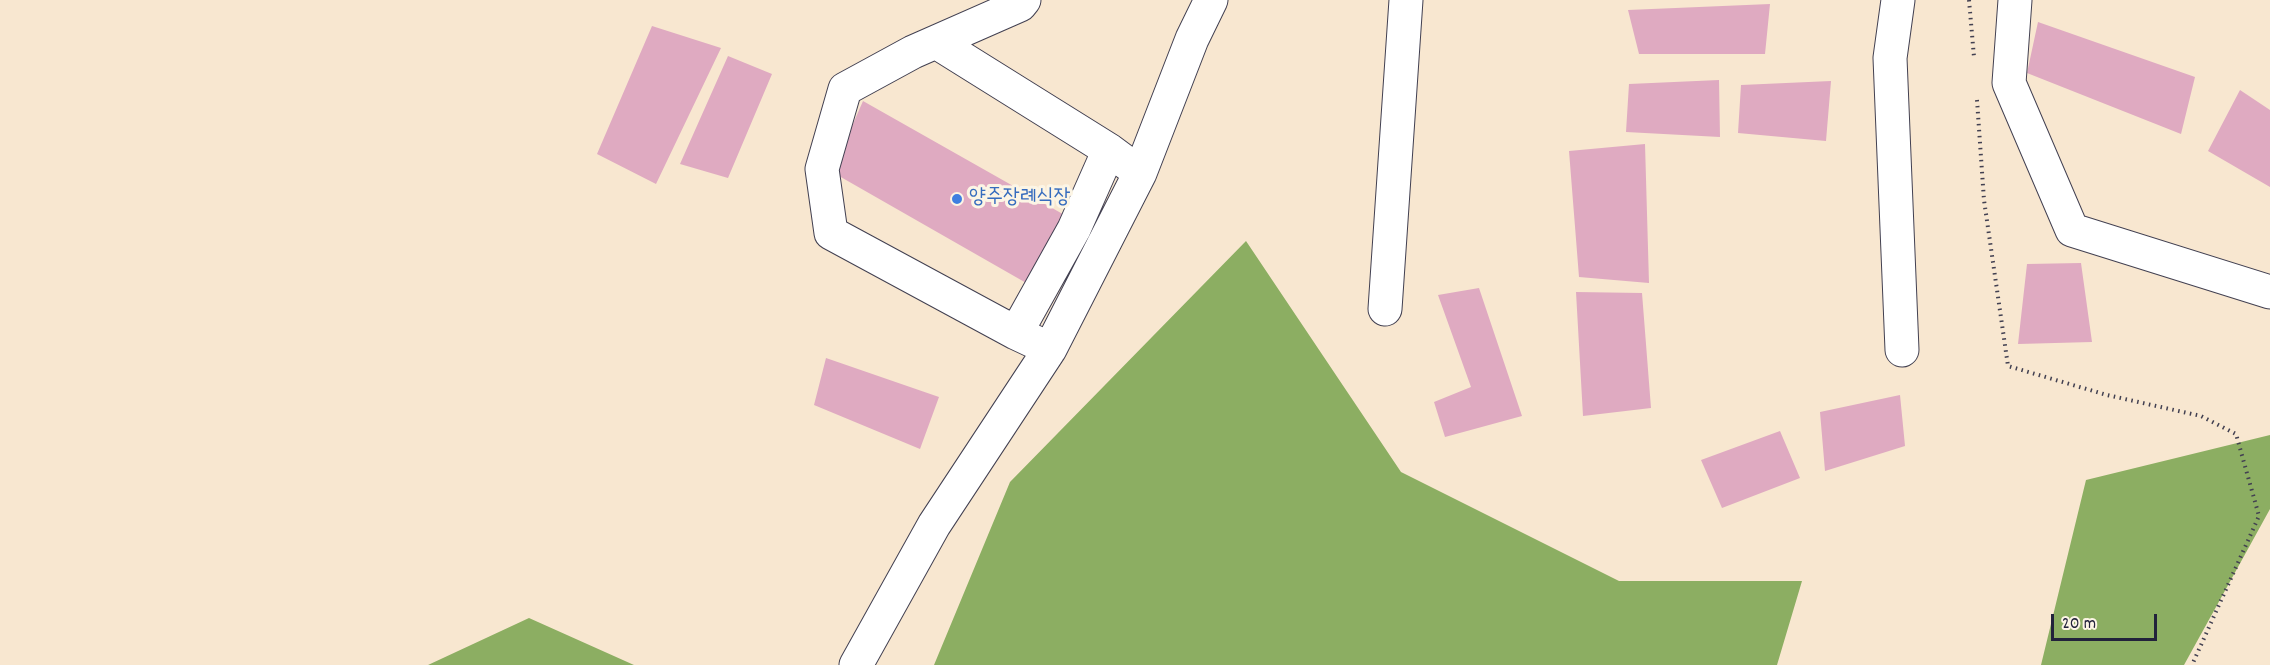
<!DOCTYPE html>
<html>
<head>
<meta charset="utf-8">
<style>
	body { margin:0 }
	#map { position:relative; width:2270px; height:665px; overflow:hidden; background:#f8e7d0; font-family:Dekko,sans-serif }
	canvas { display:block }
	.scale { position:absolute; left:2051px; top:614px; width:106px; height:27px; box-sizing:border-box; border:3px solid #22223b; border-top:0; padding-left:8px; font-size:18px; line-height:21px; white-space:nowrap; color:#22223b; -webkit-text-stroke:4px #fcf5e5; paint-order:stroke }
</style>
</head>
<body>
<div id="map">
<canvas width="2270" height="665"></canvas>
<div class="scale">20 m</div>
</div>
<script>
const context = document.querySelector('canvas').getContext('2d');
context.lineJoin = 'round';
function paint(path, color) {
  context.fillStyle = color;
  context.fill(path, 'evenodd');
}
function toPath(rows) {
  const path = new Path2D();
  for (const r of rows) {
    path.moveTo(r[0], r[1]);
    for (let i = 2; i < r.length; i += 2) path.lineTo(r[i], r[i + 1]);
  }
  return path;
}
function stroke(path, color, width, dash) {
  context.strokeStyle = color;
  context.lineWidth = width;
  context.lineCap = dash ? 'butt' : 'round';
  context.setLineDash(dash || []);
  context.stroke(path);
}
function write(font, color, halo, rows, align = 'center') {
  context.font = font + ' Dekko,"Poor Story",sans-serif';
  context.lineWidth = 6;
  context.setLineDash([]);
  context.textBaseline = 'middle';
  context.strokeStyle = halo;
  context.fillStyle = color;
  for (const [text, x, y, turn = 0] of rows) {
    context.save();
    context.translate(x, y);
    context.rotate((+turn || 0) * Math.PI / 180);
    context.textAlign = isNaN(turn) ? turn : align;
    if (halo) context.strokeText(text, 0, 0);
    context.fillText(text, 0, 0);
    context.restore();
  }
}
const forest = toPath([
	[1246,241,1401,472,1619,581,1802,581,1777,665,934,665,1010,482],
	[2270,435,2270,509,2184,665,2041,665,2086,480],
	[529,618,634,665,428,665]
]);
const building = toPath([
	[1770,4,1765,54,1639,54,1628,10],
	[2038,22,2195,77,2181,134,2027,73],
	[652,26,721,48,656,184,597,154],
	[728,56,772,74,728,178,680,164],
	[1719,80,1720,137,1626,132,1629,84],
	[1831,81,1826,141,1738,133,1741,85],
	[2240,90,2270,110,2270,187,2208,151],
	[863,101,1068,217,1028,284,832,172],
	[1645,144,1649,283,1579,277,1569,151],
	[2081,263,2092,342,2018,344,2027,264],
	[1479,288,1522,416,1445,437,1434,402,1471,387,1438,295],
	[1576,292,1642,293,1651,408,1583,416],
	[826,358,939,397,920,449,814,405],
	[1900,395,1905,446,1825,471,1820,412],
	[1780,431,1800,478,1722,508,1701,460]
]);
const path = toPath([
	[1969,0,1974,57],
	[1977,100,1984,200,2008,366,2107,395,2201,416,2236,434,2259,516,2192,665]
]);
const minor = toPath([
	[1024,0,1020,5,913,52,845,89,822,169,831,233,1016,333,1050,349],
	[1898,0,1890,58,1902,350],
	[2015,0,2009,83,2072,230,2270,292],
	[936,42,1109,150,1140,173],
	[1385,309,1406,0],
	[1016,333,1074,229,1109,150],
	[856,665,934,525,1050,349,1140,173,1192,39,1211,0]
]);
const markers = [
	[957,199,6,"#3f7fe0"]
];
const shopNames = [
	["양주장례식장",969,199]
];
paint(forest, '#8cae62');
paint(building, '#dfaac1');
stroke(minor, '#424051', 35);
stroke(path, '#424051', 4, [1.5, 4.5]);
stroke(minor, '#fff', 33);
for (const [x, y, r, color] of markers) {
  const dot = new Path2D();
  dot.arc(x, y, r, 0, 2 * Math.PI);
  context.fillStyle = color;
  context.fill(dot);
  stroke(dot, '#fcf5e5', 2);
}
write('21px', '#366cbe', '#fcf5e5', shopNames, 'left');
</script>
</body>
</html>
